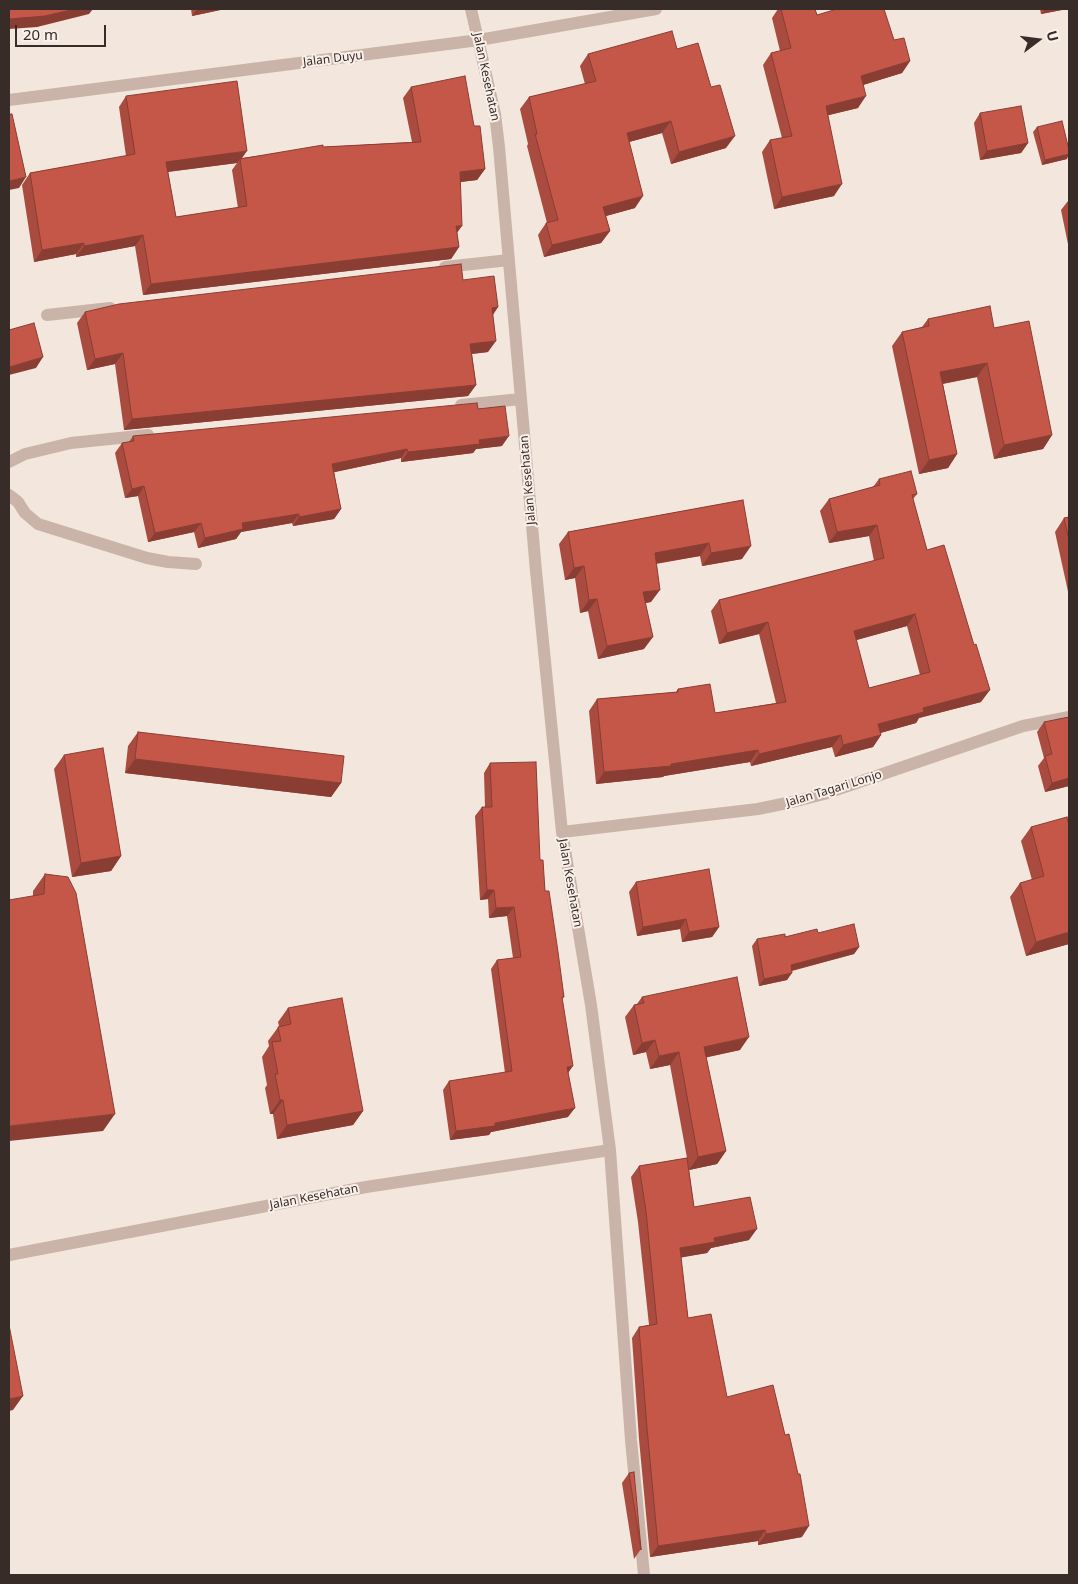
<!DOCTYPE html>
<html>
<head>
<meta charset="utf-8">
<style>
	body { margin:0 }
	#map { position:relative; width:1078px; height:1584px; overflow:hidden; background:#f2e6dd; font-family:"Noto Sans",sans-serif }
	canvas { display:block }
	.frame { position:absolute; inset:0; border:10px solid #382c29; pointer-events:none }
	.north { position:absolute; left:1013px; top:15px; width:50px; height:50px; -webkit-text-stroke:4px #faf0ea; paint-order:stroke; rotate:75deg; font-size:14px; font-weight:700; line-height:20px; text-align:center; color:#382c29 }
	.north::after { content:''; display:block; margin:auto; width:18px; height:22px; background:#382c29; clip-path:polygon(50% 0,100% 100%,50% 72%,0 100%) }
	.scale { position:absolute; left:15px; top:25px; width:91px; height:22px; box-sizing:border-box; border:2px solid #382c29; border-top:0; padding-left:6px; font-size:15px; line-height:18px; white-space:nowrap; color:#382c29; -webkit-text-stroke:4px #faf0ea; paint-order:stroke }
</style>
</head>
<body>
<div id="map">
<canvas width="1078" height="1584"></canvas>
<div class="frame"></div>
<div class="north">U</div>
<div class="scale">20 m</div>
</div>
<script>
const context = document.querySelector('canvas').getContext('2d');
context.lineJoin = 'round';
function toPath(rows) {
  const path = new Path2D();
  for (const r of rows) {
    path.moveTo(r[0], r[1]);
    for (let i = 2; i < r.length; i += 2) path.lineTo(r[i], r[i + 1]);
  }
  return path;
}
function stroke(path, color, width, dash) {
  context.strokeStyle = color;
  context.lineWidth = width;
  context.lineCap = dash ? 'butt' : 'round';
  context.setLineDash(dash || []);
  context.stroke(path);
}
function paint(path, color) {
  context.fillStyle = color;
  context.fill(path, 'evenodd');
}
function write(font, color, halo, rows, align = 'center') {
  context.font = font + ' "Noto Sans",sans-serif';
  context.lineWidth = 4;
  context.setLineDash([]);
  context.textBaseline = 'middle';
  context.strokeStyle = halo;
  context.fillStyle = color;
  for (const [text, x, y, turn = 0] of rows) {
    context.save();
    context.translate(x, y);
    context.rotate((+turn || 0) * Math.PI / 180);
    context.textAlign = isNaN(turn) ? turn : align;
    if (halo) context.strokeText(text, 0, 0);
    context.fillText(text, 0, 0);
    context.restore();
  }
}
const minor = toPath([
	[9,100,479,40,656,9],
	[445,267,509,260],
	[47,315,110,308],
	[461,405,521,399],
	[9,462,25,454,71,443,148,435],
	[9,495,18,502,25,513,38,524,147,558,168,562,196,564],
	[562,832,758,809,792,802,824,794,1023,726,1069,717],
	[610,1150,631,1440,644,1575],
	[9,1255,366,1187,610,1150,591,1005,562,832,536,571,499,147,495,114,471,9]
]);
const wall = toPath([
	[191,9,225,9,192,16],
	[778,9,815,9,817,15,894,40,910,61,902,73,863,85,858,108,828,115,834,196,774,209,762,152,770,140,782,138,763,65,771,53,780,51,772,18],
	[1040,9,1067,9,1041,14],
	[677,49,726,148,671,164,662,133,629,142,635,208,606,216,610,231,601,243,544,257,538,235,546,223,547,223,527,146,528,144,520,109,529,97,585,84,580,66,588,54],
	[411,87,474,126,485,169,477,180,460,182,457,233,459,247,451,259,143,295,135,246,76,257,76,254,34,262,22,185,30,173,126,156,119,107,126,96,242,158,323,147,412,142,403,98],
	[237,163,232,170,238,208,176,217,168,172],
	[980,113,1028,143,1021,153,980,160,974,123],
	[1037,127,1067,159,1042,165,1033,132],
	[1069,200,1069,249,1061,210,1068,201],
	[463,280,498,307,493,315,488,352,472,354,476,385,468,396,124,430,115,364,87,370,77,323,85,312],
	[928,319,994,328,1052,435,1043,449,994,459,977,377,943,384,957,454,948,468,919,474,892,346,902,332,922,327],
	[478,409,502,446,476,449,473,453,401,462,401,458,334,472,341,509,334,519,293,526,292,523,241,532,236,539,198,548,194,532,148,542,138,496,125,498,115,453,122,443,129,442,133,436],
	[879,479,917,494,913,499,927,550,981,702,919,718,916,723,880,733,881,735,873,747,835,757,832,747,751,766,750,762,664,776,663,777,596,784,589,711,597,699,676,692,678,689,715,713,776,703,759,634,719,644,711,611,719,600,874,561,869,536,829,543,820,511,829,499,873,487],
	[907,626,920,675,869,688,856,640],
	[743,500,742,559,702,566,700,556,656,564,651,602,645,603,644,649,598,659,588,611,580,613,575,578,565,580,559,544,568,532],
	[1069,517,1069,596,1055,532,1064,518],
	[1069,717,1069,786,1045,792,1038,766,1044,758,1037,732,1044,722],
	[138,732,341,783,331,797,125,773,128,746],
	[64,755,121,856,111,871,72,877,54,769],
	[490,763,540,860,545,891,564,997,562,999,568,1073,568,1117,491,1132,489,1135,450,1140,443,1090,449,1081,505,1073,491,969,497,960,513,958,507,916,489,918,488,899,480,900,475,816,482,807,485,807,484,773],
	[1031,827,1069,944,1026,956,1010,897,1020,883,1032,880,1021,841],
	[45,874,103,1131,33,896,33,891],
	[636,882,719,927,712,937,682,942,680,929,637,936,629,892],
	[818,933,859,947,854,954,792,971,787,980,759,986,752,946,757,939,785,937],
	[642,997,740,1050,706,1057,726,1151,717,1164,689,1170,694,1207,749,1240,711,1248,707,1253,681,1257,688,1318,727,1397,802,1537,758,1545,758,1541,650,1557,639,1439,632,1338,639,1327,649,1325,638,1222,631,1177,639,1166,687,1158,670,1065,650,1069,646,1052,633,1055,625,1017,634,1005,637,1004],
	[288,1008,363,1111,353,1125,277,1139,273,1114,270,1114,265,1088,267,1085,262,1057,269,1046,268,1041,279,1026,278,1022],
	[629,1473,641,1549,634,1559,622,1483]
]);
const shadedWall = toPath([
	[75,9,93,9,89,14,37,27,9,29,9,19],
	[197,9,225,9,192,16],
	[1045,9,1067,9,1041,14],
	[910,61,902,73,853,88,861,76],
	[866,96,858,108,817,118,826,106],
	[671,121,662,133,618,145,627,133],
	[735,136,726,148,671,164,679,152],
	[1028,143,1021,153,980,160,987,151],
	[247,151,240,161,240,159,237,163,158,173,166,162],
	[1069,154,1067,159,1042,165,1045,160],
	[485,169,477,180,452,183,460,172],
	[26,177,19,188,9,190,9,181],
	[842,184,834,196,774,209,782,197],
	[643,196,635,208,595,219,603,207],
	[456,226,462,226,454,237],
	[610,231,601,243,544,257,552,245],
	[143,235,135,246,76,257,84,246],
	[84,243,76,254,34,262,42,250],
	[459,247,451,259,143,295,151,284],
	[498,307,490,318,492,308],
	[496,341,488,352,462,355,470,344],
	[123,353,115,364,87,370,95,359],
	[43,357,36,368,9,375,9,367],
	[987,363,977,377,930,386,940,372],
	[476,385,468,396,124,430,132,419],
	[1052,435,1043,449,994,459,1004,445],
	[509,436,502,446,476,449,473,453,401,462,408,452,479,440],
	[407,449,401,458,326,474,332,464],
	[957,454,948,468,919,474,929,460],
	[144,486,138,496,125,498,132,489],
	[341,509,334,519,293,526,299,517],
	[299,514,292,523,241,532,236,539,198,548,205,538,242,523],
	[201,523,194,532,148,542,155,533],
	[877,525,869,536,829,543,837,532],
	[709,543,700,556,646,565,655,553],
	[751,546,742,559,702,566,711,553],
	[584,566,575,578,565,580,574,568],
	[660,590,651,602,634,605,643,592],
	[597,599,588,611,580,613,589,600],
	[915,614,907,626,846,643,854,631],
	[768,622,759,634,719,644,727,633],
	[653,637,644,649,598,659,607,646],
	[990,690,981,702,919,718,916,723,870,736,878,724,923,708],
	[841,735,832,747,751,766,759,754],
	[881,735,873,747,835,757,843,745],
	[758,750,750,762,664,776,663,777,596,784,604,772,671,764],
	[135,759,341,783,331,797,125,773],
	[1069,778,1069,786,1045,792,1052,783],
	[121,856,111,871,72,877,81,863],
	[487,890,494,890,488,899,480,900],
	[514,907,507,916,489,918,496,908],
	[686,919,680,929,637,936,643,927],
	[719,927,712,937,682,942,689,932],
	[1069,932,1069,944,1026,956,1036,942],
	[859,947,854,954,786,972,791,965],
	[792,973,787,980,759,986,764,979],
	[749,1037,740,1050,695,1060,704,1047],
	[655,1040,646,1052,633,1055,642,1043],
	[679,1052,670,1065,650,1069,659,1056],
	[573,1066,566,1076,567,1067],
	[280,1100,283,1100,273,1114,270,1114],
	[575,1108,568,1117,491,1132,489,1135,450,1140,456,1131],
	[363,1111,353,1125,277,1139,287,1125],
	[115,1114,103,1131,9,1141,9,1126],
	[726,1151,717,1164,689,1170,698,1157],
	[757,1229,749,1240,711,1248,707,1253,673,1259,680,1248,714,1238],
	[23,1396,13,1410,9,1411,9,1399],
	[809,1526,802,1537,758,1545,766,1534],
	[765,1530,758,1541,650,1557,658,1546]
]);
const building = toPath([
	[9,9,75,9,45,16,9,19,9,9],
	[781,9,815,9,817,15,837,9,884,9,894,40,904,38,910,61,861,76,866,96,826,106,842,184,782,197,770,140,792,136,771,53,791,48,781,9],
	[672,31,677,49,698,43,711,87,720,85,735,136,679,152,671,121,627,133,643,196,603,207,610,231,552,245,546,223,558,220,535,134,537,134,529,97,596,81,588,54,672,31],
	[465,76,474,126,480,126,485,169,460,172,462,226,456,226,459,247,151,284,143,235,84,246,84,243,42,250,30,173,135,154,126,96,237,81,247,151,166,162,176,217,247,206,240,159,323,145,323,147,421,142,411,87,465,76],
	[1021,106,1028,143,987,151,980,113,1021,106],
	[9,114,12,114,26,177,9,181,9,114],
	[1062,121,1069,150,1069,154,1045,160,1037,127,1062,121],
	[461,264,463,280,494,276,498,307,492,308,496,341,470,344,476,385,132,419,123,353,95,359,85,312,119,304,461,264],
	[990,306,994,328,1029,321,1052,435,1004,445,987,363,940,372,957,454,929,460,902,332,929,326,928,319,990,306],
	[34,323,43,357,9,367,9,330,34,323],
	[477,403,478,409,505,406,509,436,479,440,480,444,408,452,407,449,332,464,341,509,299,517,299,514,242,523,243,529,205,538,201,523,155,533,144,486,132,489,122,443,134,441,133,436,477,403],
	[911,471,917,494,912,495,927,550,944,545,974,645,976,644,990,690,923,708,924,712,878,724,881,735,843,745,841,735,759,754,758,750,671,764,671,766,604,772,597,699,678,692,678,689,710,684,715,713,786,702,768,622,727,633,719,600,884,558,877,525,837,532,829,499,880,485,879,479,911,471],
	[915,614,930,672,869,688,854,631,915,614],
	[743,500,751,546,711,553,709,543,655,553,660,590,643,592,653,637,607,646,597,599,589,600,584,566,574,568,568,532,743,500],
	[1069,517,1069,540,1064,518,1069,517],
	[1069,717,1069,778,1052,783,1045,756,1052,754,1044,722,1069,717],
	[138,732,344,756,341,783,135,759,138,732],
	[103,748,121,856,81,863,64,755,103,748],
	[536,762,540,860,543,860,545,891,549,891,558,952,564,997,562,997,573,1066,567,1067,575,1108,495,1123,495,1126,456,1131,449,1081,512,1071,497,960,521,957,514,907,496,908,494,890,487,890,482,807,492,807,490,763,536,762],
	[1067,817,1069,826,1069,932,1036,942,1020,883,1044,876,1031,827,1067,817],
	[709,869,719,927,689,932,686,919,643,927,636,882,709,869],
	[45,874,68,877,76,893,115,1114,9,1126,9,900,44,894,45,874],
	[854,924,859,947,791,965,792,973,764,979,757,939,785,934,785,937,817,929,818,933,854,924],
	[737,977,749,1037,704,1047,726,1151,698,1157,679,1052,659,1056,655,1040,642,1043,634,1005,644,1003,642,997,737,977],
	[342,998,363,1111,287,1125,283,1100,280,1100,275,1074,278,1074,272,1042,281,1041,278,1027,291,1024,288,1008,342,998],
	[687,1158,694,1207,750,1197,757,1229,714,1238,715,1242,680,1248,688,1318,711,1314,727,1397,773,1385,785,1435,789,1434,798,1474,800,1474,809,1526,766,1534,765,1530,658,1546,647,1428,639,1327,657,1324,646,1211,639,1166,687,1158],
	[9,1325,23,1396,9,1399,9,1325],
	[634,1472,641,1549,641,1550,629,1473,634,1472]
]);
const streetNames = [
	["Jalan Duyu",333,59,-7],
	["Jalan Kesehatan",486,77,78],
	["Jalan Kesehatan",528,480,-95],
	["Jalan Tagari Lonjo",834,789,-17],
	["Jalan Kesehatan",570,883,80],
	["Jalan Kesehatan",314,1197,-11]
];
stroke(minor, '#cab4a9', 12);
paint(wall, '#a94b3f');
paint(shadedWall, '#8a3d33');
paint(building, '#c55749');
stroke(building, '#8a3d33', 1);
write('12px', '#382c29', '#faf0ea', streetNames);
</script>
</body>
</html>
